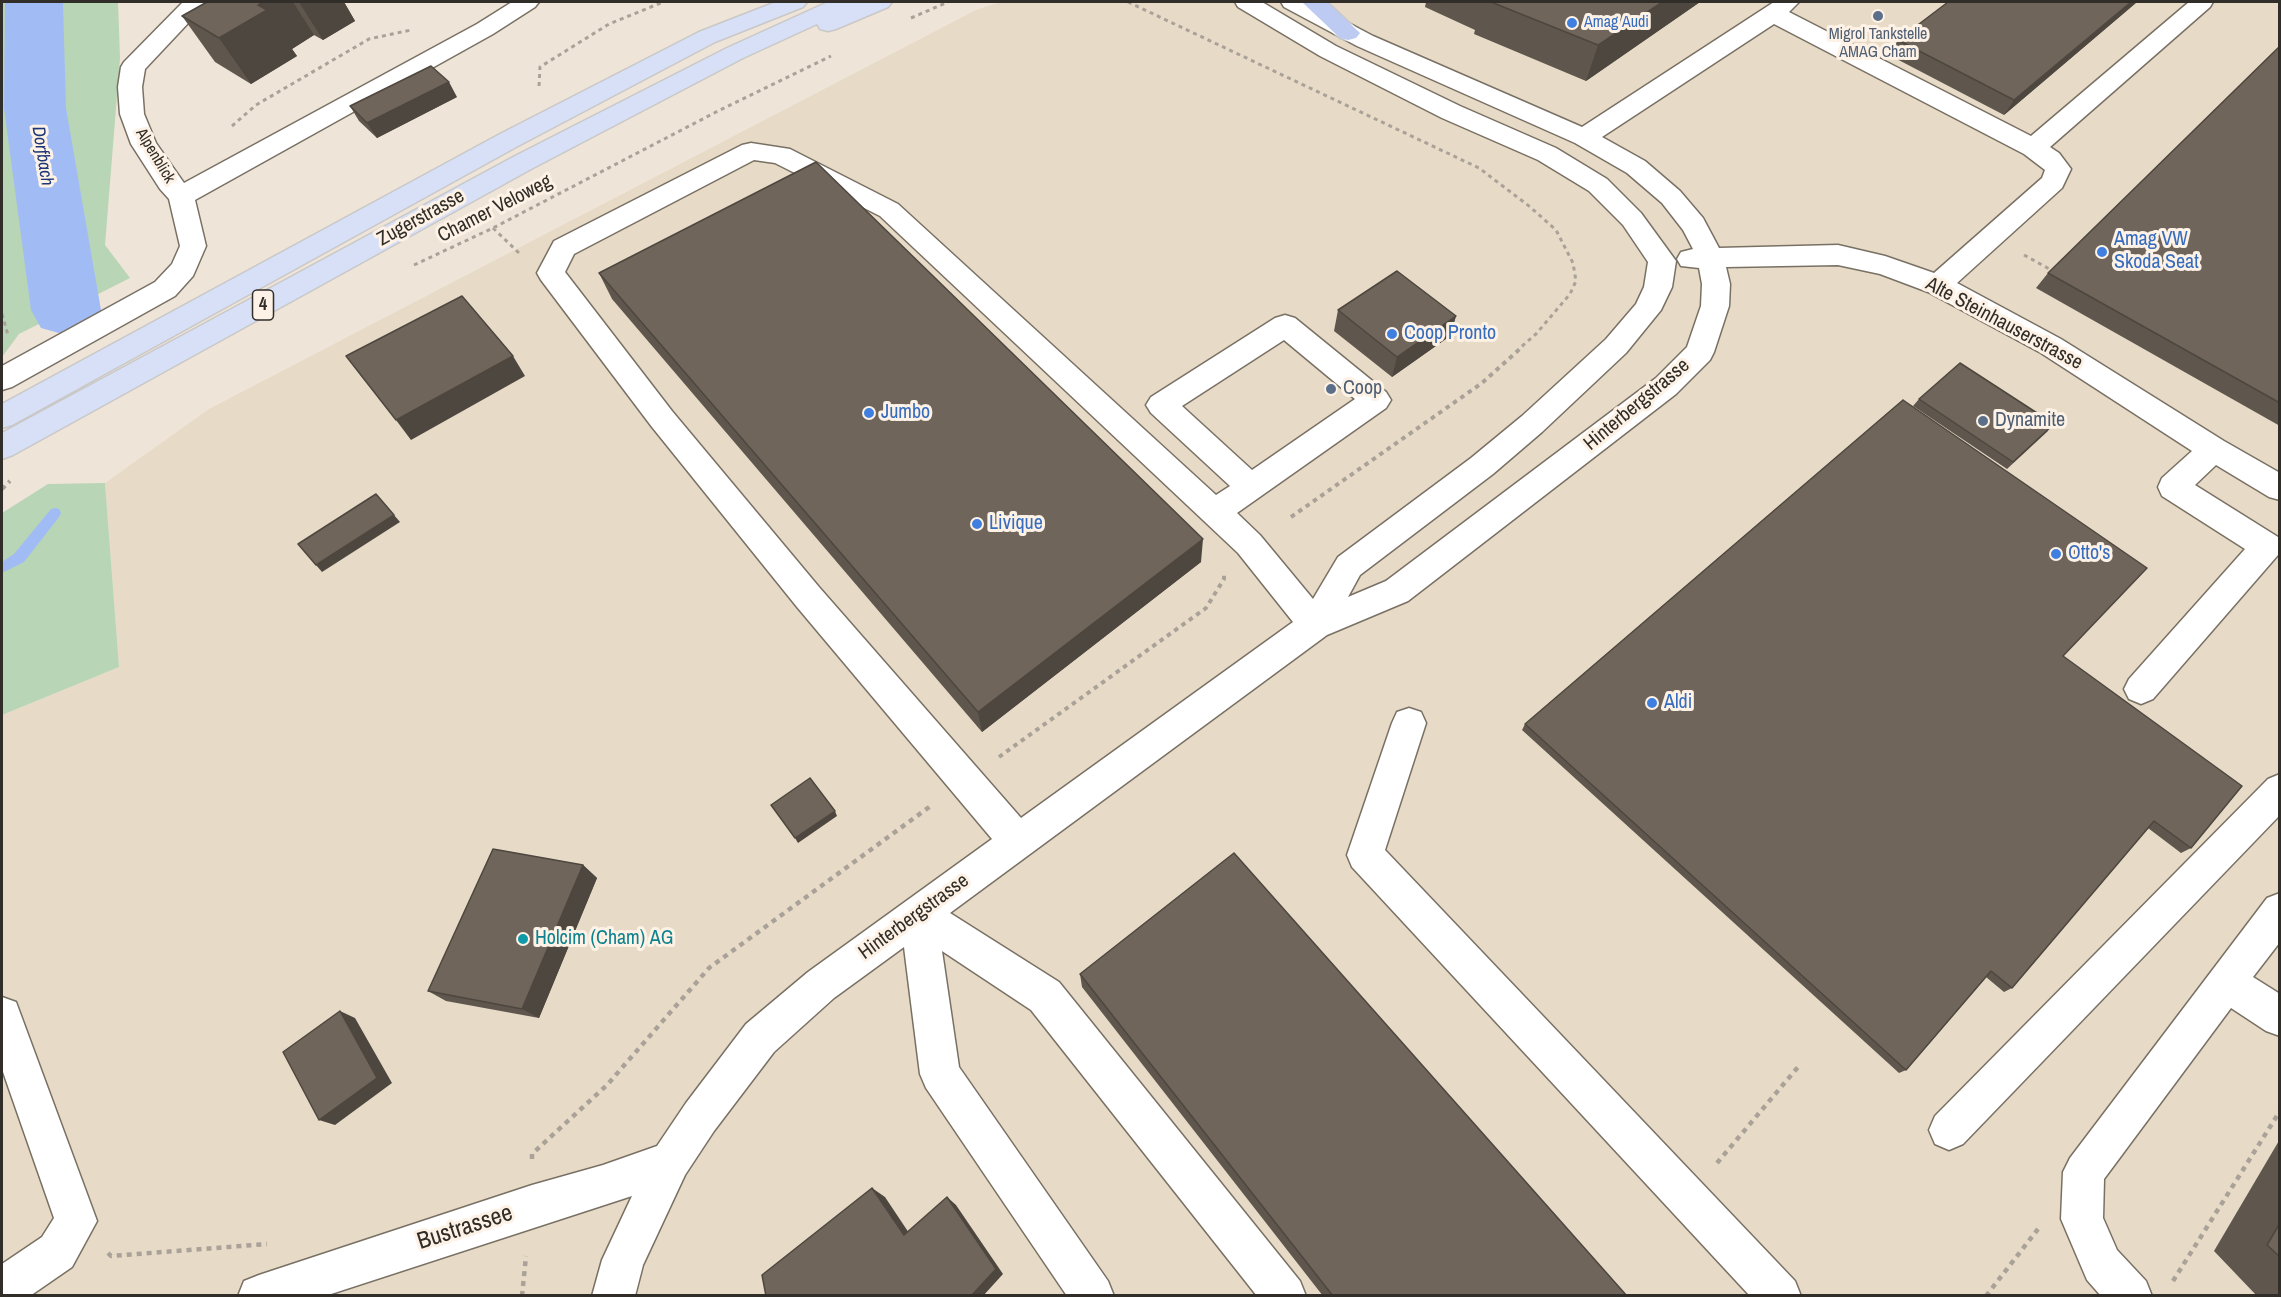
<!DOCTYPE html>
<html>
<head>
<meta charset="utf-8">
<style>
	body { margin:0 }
	#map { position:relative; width:2281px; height:1297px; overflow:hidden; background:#efe4d8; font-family:"Archivo Narrow",sans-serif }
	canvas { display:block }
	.frame { position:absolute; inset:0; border:3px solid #312d28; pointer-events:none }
</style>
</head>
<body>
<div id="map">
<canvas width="2281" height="1297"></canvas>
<div class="frame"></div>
</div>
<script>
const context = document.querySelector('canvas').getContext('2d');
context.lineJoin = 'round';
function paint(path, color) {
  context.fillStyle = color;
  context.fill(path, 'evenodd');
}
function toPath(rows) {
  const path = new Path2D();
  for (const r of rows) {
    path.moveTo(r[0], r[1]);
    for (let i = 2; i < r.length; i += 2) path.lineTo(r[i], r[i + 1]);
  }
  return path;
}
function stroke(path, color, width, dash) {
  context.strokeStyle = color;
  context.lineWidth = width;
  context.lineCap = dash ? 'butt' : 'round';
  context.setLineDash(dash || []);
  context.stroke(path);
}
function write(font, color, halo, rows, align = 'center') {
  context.font = font + ' "Archivo Narrow",sans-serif';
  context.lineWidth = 6;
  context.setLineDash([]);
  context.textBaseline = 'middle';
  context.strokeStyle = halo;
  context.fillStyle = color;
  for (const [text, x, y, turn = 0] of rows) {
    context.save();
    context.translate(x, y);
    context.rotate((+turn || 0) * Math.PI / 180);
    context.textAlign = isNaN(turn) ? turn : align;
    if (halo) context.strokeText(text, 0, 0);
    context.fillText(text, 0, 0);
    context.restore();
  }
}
const commercial = toPath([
	[1001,2,2279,2,2279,1295,2,1296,2,715,119,667,105,483,209,409,976,10]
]);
const green = toPath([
	[2,2,118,2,120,58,105,245,130,278,19,334,2,357],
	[105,483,119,667,2,715,2,513,48,484]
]);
const stream = toPath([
	[55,508,59,509,61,513,59,517,24,562,2,573,2,562,14,554,51,509,55,508]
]);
const river = toPath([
	[5,2,63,2,66,108,101,310,91,328,66,335,41,328,31,310,4,108,5,2]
]);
const pathFar2 = toPath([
	[1128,2,1479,168,1529,206,1556,230,1573,263,1576,281,1570,294,1536,334,1521,347],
	[911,18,948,2],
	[539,86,540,67,609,24,663,2],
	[232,126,256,105,369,39,411,30],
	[493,228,520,254],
	[2024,255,2053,271],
	[414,265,493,228,720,110,831,56],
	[2,314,8,335]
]);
const pathFar1 = toPath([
	[2,489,10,481],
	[1291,517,1482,383,1523,346],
	[999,757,1206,608,1224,579,1224,575]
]);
const path = toPath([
	[532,1159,532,1154,607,1085,709,968,932,805],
	[1717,1163,1798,1067],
	[108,1253,111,1256,267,1244],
	[2173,1281,2280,1111],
	[522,1296,526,1256],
	[1986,1296,2038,1229]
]);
const minor = toPath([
	[183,2,208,2,145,69,142,87,144,114,156,143,184,183,477,24,512,2,539,2,535,7,493,34,195,200,206,246,193,276,175,296,12,387,2,390,2,366,155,282,172,264,180,246,169,199,160,189,131,144,120,114,118,87,121,67,124,62,183,2],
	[1235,2,1262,2,1336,46,1460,106,1556,148,1607,179,1641,213,1676,261,1672,287,1661,310,1626,353,1542,432,1493,474,1360,575,1348,597,1386,581,1656,378,1687,347,1701,306,1702,284,1699,268,1681,266,1677,259,1681,252,1693,249,1683,230,1662,203,1627,173,1575,143,1357,46,1284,7,1281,2,1309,2,1373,36,1582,127,1774,2,1799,2,1789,12,2031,136,2189,2,2213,2,2210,7,2050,147,2059,153,2071,169,2062,188,1957,283,2061,339,2224,441,2280,473,2280,500,2269,497,2216,465,2195,485,2278,537,2278,555,2153,699,2141,704,2129,699,2124,689,2129,679,2245,549,2162,496,2158,487,2162,478,2192,451,2041,353,1928,292,1880,274,1838,265,1726,267,1730,284,1729,306,1714,352,1710,360,1676,394,1408,601,1327,635,950,913,1059,982,1300,1281,1306,1296,1257,1296,1031,1010,942,951,959,1067,1108,1281,1114,1296,1067,1296,926,1088,920,1074,904,947,834,998,774,1052,714,1131,685,1175,643,1265,635,1296,592,1296,602,1260,632,1196,325,1296,238,1296,244,1281,259,1275,532,1185,603,1165,657,1146,686,1103,746,1024,808,972,992,839,797,607,652,427,541,280,537,273,554,241,742,145,751,143,790,149,898,204,1216,495,1230,486,1151,413,1146,405,1151,397,1275,318,1285,315,1295,318,1386,392,1391,400,1386,408,1237,513,1260,535,1313,599,1338,557,1471,458,1522,416,1606,339,1636,304,1644,287,1648,262,1623,225,1589,191,1538,160,1442,118,1320,56,1238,7,1235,2],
	[1774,24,2024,154,2045,170,2042,178,1934,273,1885,256,1838,245,1719,248,1703,218,1680,191,1645,161,1602,137,1774,24],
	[754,160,775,163,880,216,1238,553,1293,622,1021,818,819,587,672,411,565,272,574,254,754,160],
	[1284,340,1355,399,1252,470,1182,406,1284,340],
	[1409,708,1421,712,1426,723,1385,850,1795,1281,1801,1296,1750,1296,1352,867,1347,855,1392,723,1397,712,1409,708],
	[2280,774,2280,815,1963,1144,1949,1150,1935,1144,1929,1130,1935,1116,2268,779,2280,774],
	[2280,893,2280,942,2253,977,2280,994,2280,1036,2266,1031,2231,1008,2104,1179,2103,1218,2117,1250,2146,1281,2152,1296,2101,1296,2087,1280,2061,1219,2063,1172,2070,1158,2267,898,2280,893],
	[2,997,16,1002,97,1221,72,1267,30,1296,2,1296,2,1264,42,1237,54,1218,2,1069,2,997]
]);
const major = toPath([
	[776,2,807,2,803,7,715,42,518,146,12,425,2,428,2,404,500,134,699,32,776,2],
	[828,2,892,2,888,7,836,29,828,31,820,29,817,24,743,58,533,168,13,455,2,459,2,433,515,156,727,48,828,2]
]);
const highway = toPath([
	[1302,2,1327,2,1360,33,1356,38,1348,40,1340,38,1302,2]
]);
const wall = toPath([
	[207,2,344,2,355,21,323,40,314,35,292,49,297,56,251,84,215,62,182,16],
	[1426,2,1700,2,1586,81,1474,34,1475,30,1425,7],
	[2137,2,2004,115,1889,55,1898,40],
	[2280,46,2280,426,2036,288,2048,273],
	[457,97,377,138,359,121,350,106],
	[599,273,1201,562,982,732,612,299],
	[1338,310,1456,316,1450,336,1392,377,1334,331],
	[1919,399,2048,431,2007,469,1913,406],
	[2063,656,2191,848,2181,853,2148,828,2012,988,2004,992,1986,977,1906,1070,1899,1073,1522,730,1525,724],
	[583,865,597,878,539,1018,446,1001,428,991],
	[1080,974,1627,1296,1323,1296,1082,987],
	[2280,1139,2280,1296,2257,1296,2214,1251]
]);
const shadedWall = toPath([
	[264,2,293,2,314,35,292,49,297,56,251,84,219,38,258,5],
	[299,2,344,2,355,21,323,40],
	[1662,2,1700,2,1586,81,1598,45],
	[2131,2,2137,2,2004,115,2014,100],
	[449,82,457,97,377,138,367,123],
	[1456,316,1450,336,1392,377,1397,357],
	[513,356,525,376,411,440,396,420],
	[394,515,400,522,322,572,316,565],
	[1203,539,1201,562,982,732,978,712],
	[835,811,837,816,798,843,795,838],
	[583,865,597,878,539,1018,522,1009],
	[340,1011,355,1018,392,1083,335,1125,319,1120],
	[872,1188,885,1197,915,1242,904,1235],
	[947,1197,956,1205,1003,1274,983,1296,971,1296]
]);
const building = toPath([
	[207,2,264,2,258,5,267,10,219,38,182,16,207,2],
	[1491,2,1662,2,1598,45,1491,2],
	[1948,2,2131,2,2014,100,1898,40,1948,2],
	[2280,46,2280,403,2048,273,2280,46],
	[431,66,449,82,367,123,350,106,431,66],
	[816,162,1203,539,978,712,599,273,816,162],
	[1397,271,1456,316,1397,357,1338,310,1397,271],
	[462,296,513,356,396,420,346,356,462,296],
	[1960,363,2054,424,2013,462,1919,399,1960,363],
	[1903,400,2147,568,2063,656,2242,786,2191,848,2154,821,2012,988,1991,971,1906,1070,1525,724,1903,400],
	[376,494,394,515,316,565,298,544,376,494],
	[810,778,835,811,795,838,771,805,810,778],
	[493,849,583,865,522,1009,428,991,493,849],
	[1234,853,1627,1296,1333,1296,1080,974,1234,853],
	[340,1011,377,1078,319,1120,283,1052,340,1011],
	[872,1188,904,1235,947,1197,996,1269,971,1296,766,1296,762,1275,872,1188],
	[2280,1223,2280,1257,2267,1245,2280,1223]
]);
const markers = [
	[1878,16,6,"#5c6f8a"],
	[1572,23,6,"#3f7fe0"],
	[2102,252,6,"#3f7fe0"],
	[1392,334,6,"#3f7fe0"],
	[1331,389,6,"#5c6f8a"],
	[869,413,6,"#3f7fe0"],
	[1983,421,6,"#5c6f8a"],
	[977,524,6,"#3f7fe0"],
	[2056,554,6,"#3f7fe0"],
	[1652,703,6,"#3f7fe0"],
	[523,939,6,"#0f9aa8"]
];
const farShopnames = [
	["Amag Audi",1584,23]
];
const farServicenames = [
	["Migrol Tankstelle",1878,35],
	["AMAG Cham",1878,53]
];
const farStreetnames = [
	["Alpenblick",155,156,59]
];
const farWaternames = [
	["Dorfbach",42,156,81]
];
const shields = [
	[263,305,21]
];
const shieldNames = [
	["4",263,305]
];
const streetNames = [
	["Chamer Veloweg",495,209,-27],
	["Zugerstrasse",421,218,-29],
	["Alte Steinhauserstrasse",2004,324,28],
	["Hinterbergstrasse",1637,405,-40],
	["Hinterbergstrasse",914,917,-36]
];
const shopNames = [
	["Amag VW",2114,240],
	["Skoda Seat",2114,263],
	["Coop Pronto",1404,334],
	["Jumbo",881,413],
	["Livique",989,524],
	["Otto's",2068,554],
	["Aldi",1664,703]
];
const serviceNames = [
	["Coop",1343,389],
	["Dynamite",1995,421]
];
const cultureNames = [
	["Holcim (Cham) AG",535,939]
];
const nearStreetnames = [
	["Bustrassee",465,1228,-18]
];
paint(commercial, '#e7dbc7');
paint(green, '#b8d5b6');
paint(stream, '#a1bcf4');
paint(river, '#a1bcf4');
stroke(minor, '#797064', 3);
stroke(major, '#c9c8c7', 3);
stroke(highway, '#c9c8c7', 3);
stroke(pathFar2, '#aaa298', 3, [4, 4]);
stroke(pathFar1, '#aaa298', 4, [4.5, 4.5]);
stroke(path, '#aaa298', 4.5, [5, 5]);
paint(minor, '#fff');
paint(major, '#d7e0f7');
paint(highway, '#bdcbf2');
paint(wall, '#5f574d');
paint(shadedWall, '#4e473f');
paint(building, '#6f655a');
stroke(building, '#4e473f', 1.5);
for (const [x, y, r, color] of markers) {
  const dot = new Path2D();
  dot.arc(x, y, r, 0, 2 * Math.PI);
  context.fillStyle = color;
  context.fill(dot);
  stroke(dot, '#fdf2e5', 2);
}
write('16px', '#366cbe', '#fdf2e5', farShopnames, 'left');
write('16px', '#4e5e75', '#fdf2e5', farServicenames);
write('16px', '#312d28', '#fdf2e5', farStreetnames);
write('italic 18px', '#1d3677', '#fdf2e5', farWaternames);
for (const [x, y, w] of shields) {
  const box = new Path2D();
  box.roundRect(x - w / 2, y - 15, w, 30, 4.5);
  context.fillStyle = '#fdf2e5';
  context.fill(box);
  stroke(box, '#312d28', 1.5);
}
write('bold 18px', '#312d28', null, shieldNames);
write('20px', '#312d28', '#fdf2e5', streetNames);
write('20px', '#366cbe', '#fdf2e5', shopNames, 'left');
write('20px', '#4e5e75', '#fdf2e5', serviceNames, 'left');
write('20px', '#0d838f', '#fdf2e5', cultureNames, 'left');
write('24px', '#312d28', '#fdf2e5', nearStreetnames);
</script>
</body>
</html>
